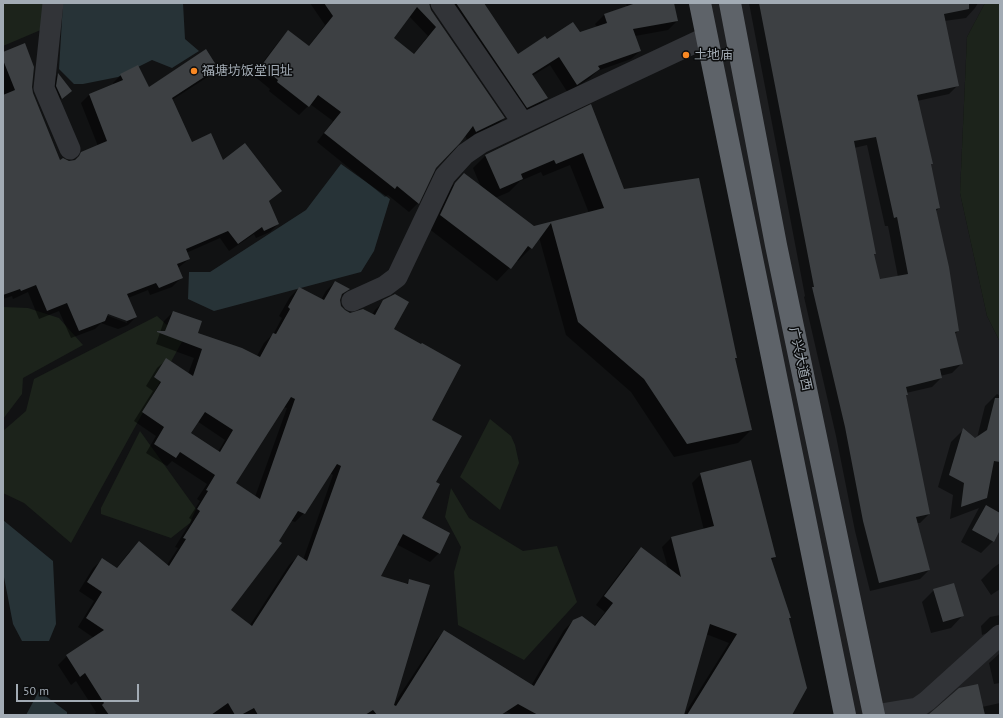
<!DOCTYPE html>
<html>
<head>
<meta charset="utf-8">
<style>
	body { margin:0 }
	#map { position:relative; width:1003px; height:718px; overflow:hidden; background:#111213; font-family:"PT Sans",sans-serif }
	canvas { display:block }
	.frame { position:absolute; inset:0; border:4px solid #a2abb4; pointer-events:none }
	.scale { position:absolute; left:16px; top:684px; width:123px; height:18px; box-sizing:border-box; border:2px solid #a2abb4; border-top:0; padding-left:5px; font-size:12px; line-height:14px; white-space:nowrap; color:#a2abb4; -webkit-text-stroke:3px #0c0d0e; paint-order:stroke }
</style>
</head>
<body>
<div id="map">
<canvas width="1003" height="718"></canvas>
<div class="frame"></div>
<div class="scale">50 m</div>
</div>
<script>
const context = document.querySelector('canvas').getContext('2d');
context.lineJoin = 'round';
function paint(path, color) {
  context.fillStyle = color;
  context.fill(path, 'evenodd');
}
function toPath(rows) {
  const path = new Path2D();
  for (const r of rows) {
    path.moveTo(r[0], r[1]);
    for (let i = 2; i < r.length; i += 2) path.lineTo(r[i], r[i + 1]);
  }
  return path;
}
function stroke(path, color, width, dash) {
  context.strokeStyle = color;
  context.lineWidth = width;
  context.lineCap = dash ? 'butt' : 'round';
  context.setLineDash(dash || []);
  context.stroke(path);
}
function write(font, color, halo, rows, align = 'center') {
  context.font = font + ' "PT Sans","Noto Sans SC",sans-serif';
  context.lineWidth = 3;
  context.setLineDash([]);
  context.textBaseline = 'middle';
  context.strokeStyle = halo;
  context.fillStyle = color;
  for (const [text, x, y, turn = 0] of rows) {
    context.save();
    context.translate(x, y);
    context.rotate((+turn || 0) * Math.PI / 180);
    context.textAlign = isNaN(turn) ? turn : align;
    if (halo) context.strokeText(text, 0, 0);
    context.fillText(text, 0, 0);
    context.restore();
  }
}
const built = toPath([
	[700,3,985,3,967,37,960,193,987,316,1000,342,1000,715,845,715]
]);
const green = toPath([
	[3,3,45,3,43,29,3,46],
	[985,3,1000,3,1000,342,987,316,960,193,967,37],
	[3,307,28,308,59,318,83,345,23,378,22,394,3,419],
	[157,316,183,340,71,543,24,503,3,493,3,431,26,411,34,379],
	[490,419,511,436,515,445,519,463,500,510,460,477],
	[140,431,196,509,190,523,171,538,101,514,101,508],
	[451,488,469,518,523,551,557,546,577,602,524,660,458,625,454,572,461,547,445,517]
]);
const water = toPath([
	[63,3,183,3,185,39,199,51,172,68,152,60,118,77,83,84,74,84,59,69],
	[341,164,390,199,374,251,361,272,214,311,188,299,189,272,210,272,306,210],
	[3,520,53,561,56,624,49,641,22,641,13,624,3,572],
	[39,691,67,712,67,715,26,715]
]);
const shadow = toPath([
	[310,3,428,3,430,10,504,118,495,127,467,140,465,135,435,168,418,203,409,212,388,195,385,197,317,142,333,121,310,104,299,115,269,91,270,89,253,75,280,40,288,31,308,47,325,25],
	[409,16,428,36,413,55,392,38],
	[440,3,479,3,517,55,547,41,580,34,597,27,595,24,604,15,627,7,626,3,673,3,677,21,668,30,635,36,640,51,631,59,597,71,590,78,568,93,550,65,532,76,547,98,538,107,518,116],
	[749,3,978,3,975,8,966,18,944,21,958,85,949,94,917,101,932,163,930,165,939,208,936,211,958,331,955,334,961,364,952,373,940,376,941,378,932,387,906,393,905,396,929,514,920,523,917,523,929,570,920,579,870,591,855,531,836,436,804,297,805,296],
	[867,145,885,226,888,226,898,277,879,280,873,255,875,254,854,148],
	[3,53,31,87,32,93,60,161,68,162,74,161,82,153,98,146,81,103,89,95,114,85,113,83,121,75,149,88,217,68,209,76,172,100,191,143,223,161,281,191,268,202,278,224,270,232,256,238,254,234,229,251,220,238,186,253,189,259,178,268,180,279,172,287,150,295,148,290,128,298,136,317,128,325,118,329,101,323,95,329,71,338,59,311,39,319,28,292,13,299,12,296,3,299],
	[103,312,127,320,127,323,103,314],
	[58,74,70,91,53,106,50,82],
	[591,106,623,191,736,358,734,359,751,430,738,443,674,457,631,392,566,335,539,237,531,248,518,261,517,260,497,281,428,228,451,187,464,174,481,187,473,168,486,155],
	[570,165,589,213,534,227,495,198,509,192,520,181,541,172,543,176],
	[335,282,348,289,340,297,339,300,340,307,350,314,372,315,375,310,384,301,393,330,431,420,435,482,420,518,439,553,430,562,396,544,379,576,405,585,410,580,394,704,436,640,445,631,531,686,564,630,574,620,594,626,605,612,596,605,632,557,641,548,668,568,662,547,671,538,704,530,692,483,701,474,775,557,771,561,790,617,788,619,791,715,684,715,729,643,706,634,682,715,513,715,496,706,502,715,94,715,96,712,76,681,71,685,58,665,67,656,94,638,78,627,94,601,79,591,93,568,102,560,116,569,130,551,167,565,178,548,175,547,192,520,189,518,200,501,197,499,207,484,172,461,167,466,146,453,156,436,134,421,153,391,146,386,157,368,166,360,188,374,194,358,156,344,164,321,173,312,196,334,257,356,264,343,274,333,282,318,279,316,290,297,299,288,321,300,326,291],
	[283,407,287,408,255,497,234,484],
	[197,421,225,440,218,452,189,433],
	[330,473,333,475,303,560,298,556,289,565,250,625,230,610,290,520,295,522,304,513],
	[997,394,1000,396,1000,529,993,541,981,553,961,542,979,508,950,519,953,495,938,487,951,442,963,430,975,439,977,438,985,406],
	[1000,563,1000,589,991,595,981,580,993,568],
	[934,590,963,615,951,628,931,633,922,602],
	[1000,615,1000,638,993,633,987,633,982,635,981,626,990,617],
	[1000,653,1000,683,994,684,989,663],
	[1000,703,1000,715,929,715,982,707]
]);
const building = toPath([
	[324,3,429,3,431,10,505,118,476,132,473,126,460,143,436,168,419,204,397,186,395,189,324,133,341,112,318,95,309,107,277,82,278,80,261,66,288,30,309,46,333,16],
	[417,7,436,27,414,54,394,38],
	[456,3,484,3,518,54,545,36,547,39,573,22,580,32,607,23,604,14,636,3,674,3,678,21,633,29,641,51,598,66,600,69,577,85,559,57,532,74,548,98,527,108],
	[759,3,969,3,969,9,944,14,959,86,917,95,933,164,931,164,940,208,936,209,949,267,959,331,955,332,963,364,940,369,942,378,906,387,908,395,906,395,930,514,916,517,930,570,879,583,863,521,845,427,812,287,814,287],
	[876,137,894,218,897,217,908,274,880,279,874,254,876,254,854,141],
	[25,43,34,67,32,87,33,93,60,160,63,158,69,161,75,160,79,156,81,152,107,141,89,94,123,80,120,74,138,65,149,87,206,49,218,68,172,98,192,142,211,133,223,160,245,143,282,191,269,201,279,224,264,231,262,227,238,244,228,231,186,249,190,259,177,264,183,278,159,288,156,283,127,294,137,317,127,321,108,314,105,321,79,331,67,303,47,311,36,285,21,291,20,289,3,295,3,95,15,90,3,60,3,52],
	[58,73,72,91,62,99,56,86],
	[591,104,624,189,699,178,737,358,735,358,752,430,687,444,644,379,578,322,551,223,532,249,528,246,511,269,440,215,455,183,464,173,534,226,604,208,583,153,556,164,554,160,521,174,523,179,500,189,485,155],
	[335,281,350,289,342,294,340,300,341,306,345,310,350,313,363,309,375,315,383,300,395,294,409,302,394,329,421,344,422,343,461,365,432,420,462,436,436,482,440,484,422,518,450,533,440,554,403,534,381,576,408,584,409,579,430,585,394,705,396,706,444,630,534,686,573,620,582,616,595,626,613,603,604,596,641,547,681,577,671,537,714,526,700,473,751,460,776,557,771,558,791,618,789,618,807,688,792,715,687,715,737,634,710,624,684,715,538,715,518,704,501,715,377,715,373,710,365,715,258,715,254,708,241,715,235,715,228,703,211,715,109,715,102,705,104,703,85,673,80,677,66,655,104,630,86,618,102,592,87,582,102,558,117,568,139,541,169,566,186,539,183,538,200,511,197,509,208,491,206,490,215,475,180,452,176,458,154,444,164,427,142,412,161,382,154,377,166,358,193,376,202,349,157,332,157,331,165,331,173,311,202,321,198,333,242,348,260,357,273,333,276,334,290,309,288,307,299,287,324,300],
	[291,397,295,399,260,499,236,483],
	[205,412,233,430,220,452,191,433],
	[337,464,341,466,307,561,298,555,252,626,231,610,282,543,279,541,298,511,305,514],
	[995,398,1000,398,1000,462,994,461,987,498,961,507,964,483,949,475,963,428,975,438,987,430],
	[986,505,1000,513,1000,530,994,542,972,530],
	[954,583,964,616,943,622,933,589],
	[978,684,985,715,928,715,959,688]
]);
const minor = toPath([
	[53,3,44,88,70,149],
	[441,3,523,123],
	[352,301,385,286,397,277,445,176,465,154,481,143,707,37],
	[875,715,917,708,927,701,1000,635]
]);
const highway = toPath([
	[700,3,845,715],
	[730,3,776,245,874,715]
]);
const markers = [
	[686,55,4,"#f98823"],
	[194,71,4,"#f98823"]
];
const poiNames = [
	["土地庙",694,55],
	["福塘坊饭堂旧址",202,71]
];
const streetNames = [
	["广兴大道西",800,359,78]
];
paint(built, '#1d1e20');
paint(green, '#1c231b');
paint(water, '#273337');
paint(shadow, '#0007');
paint(building, '#3d4043');
stroke(minor, '#323438', 21);
stroke(highway, '#5e6369', 22);
for (const [x, y, r, color] of markers) {
  const dot = new Path2D();
  dot.arc(x, y, r, 0, 2 * Math.PI);
  context.fillStyle = color;
  context.fill(dot);
  stroke(dot, '#0c0d0e', 1.5);
}
write('13px', '#a2abb4', '#0c0d0e', poiNames, 'left');
write('13px', '#a2abb4', '#0c0d0e', streetNames);
</script>
</body>
</html>
